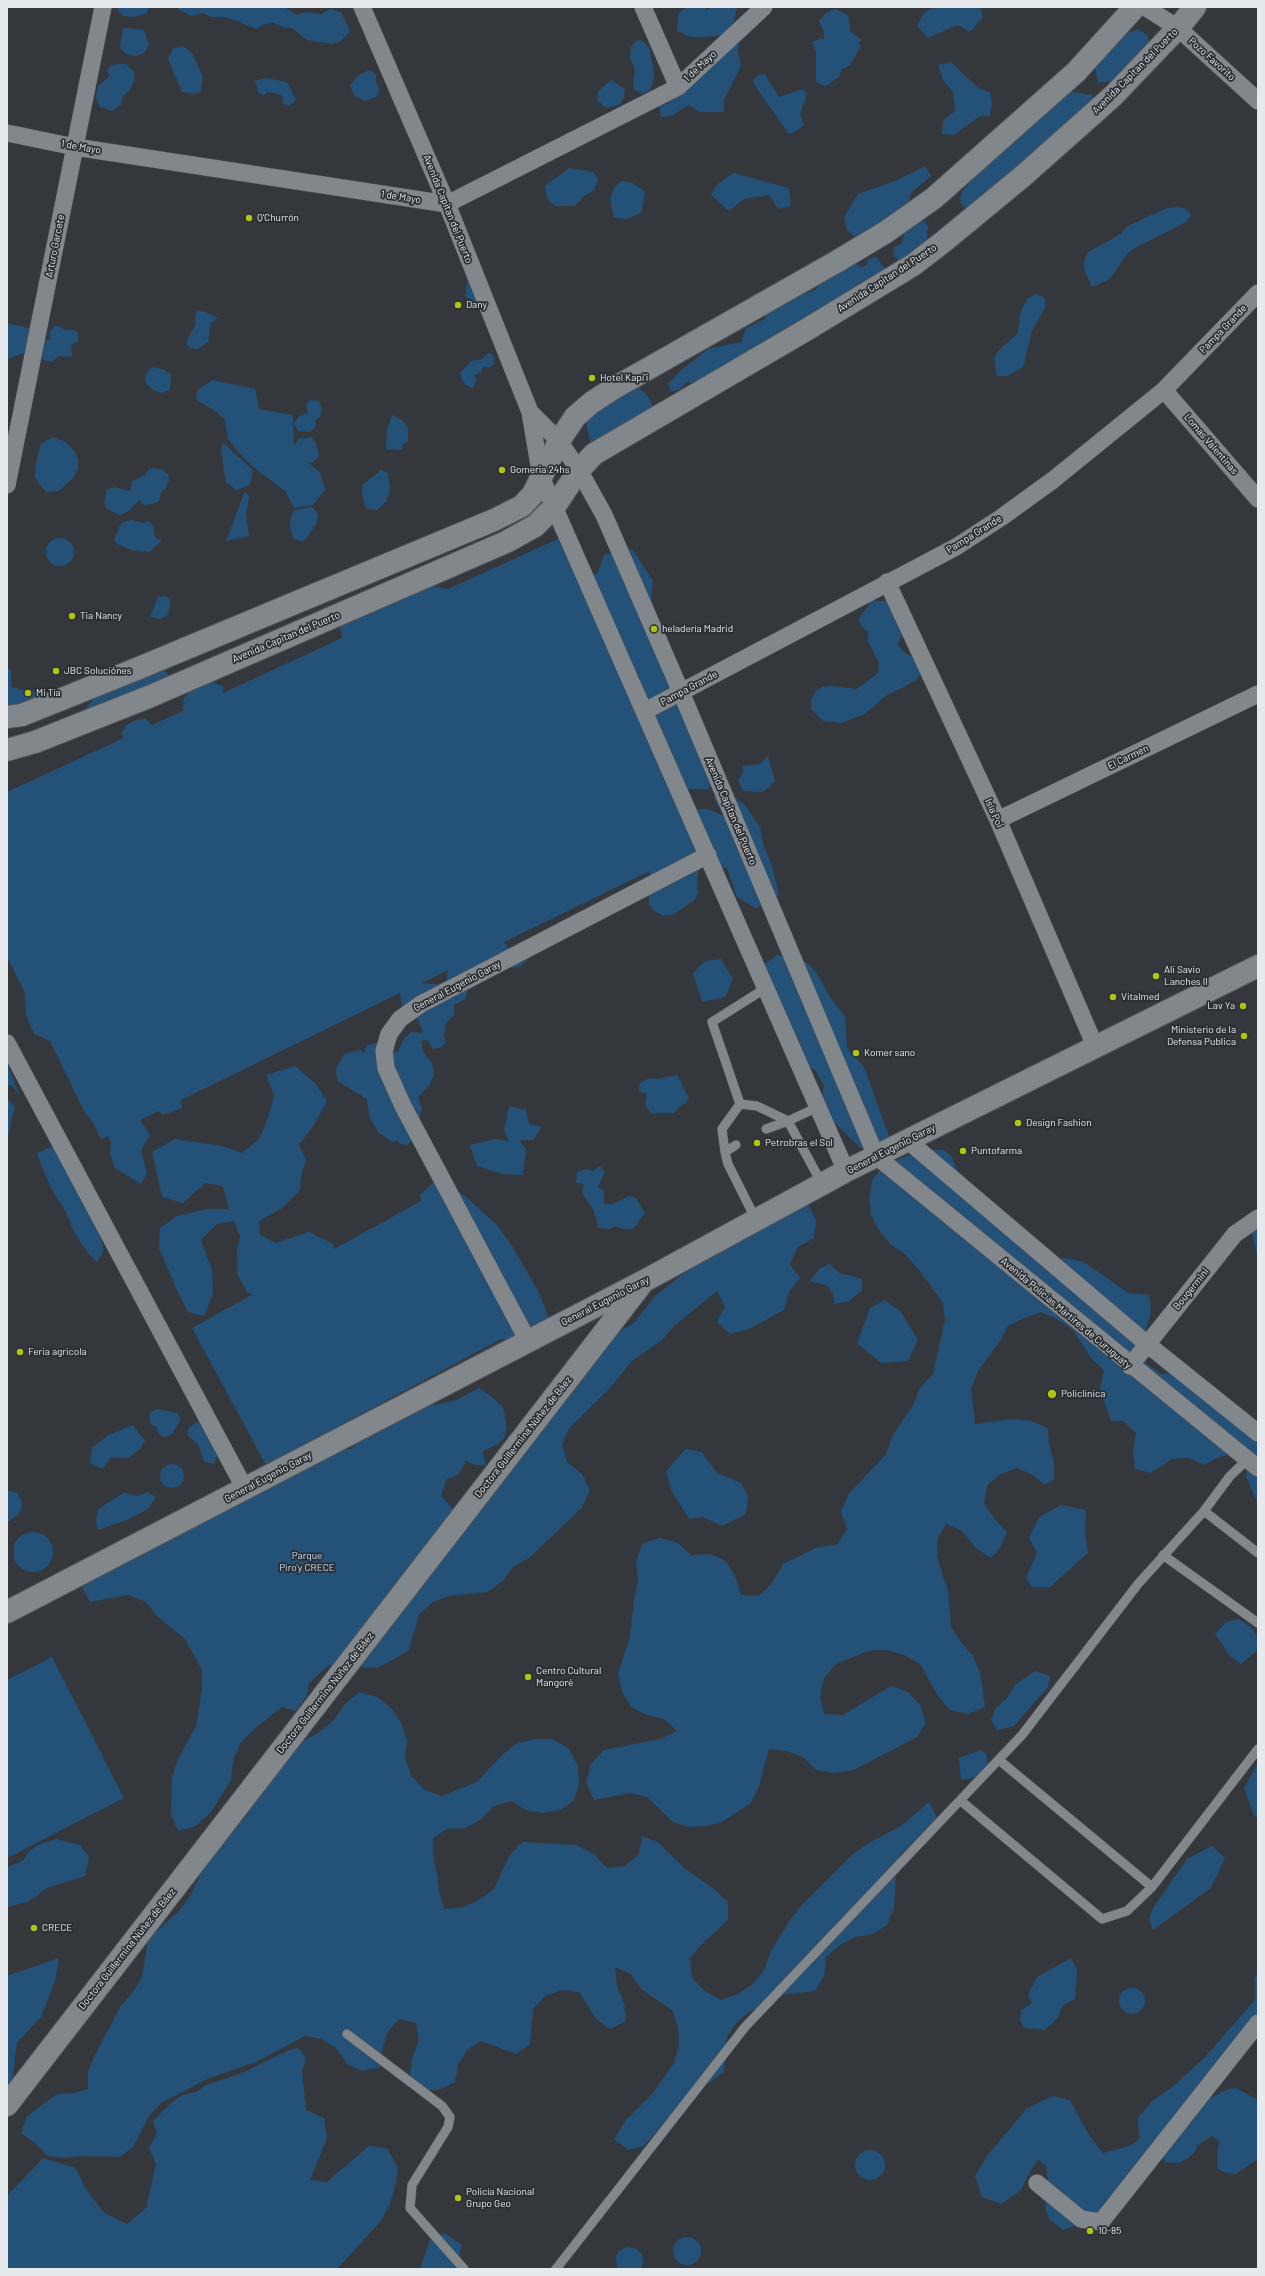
<!DOCTYPE html>
<html>
<head>
<meta charset="utf-8">
<style>
	body { margin:0 }
	#map { position:relative; width:1265px; height:2276px; overflow:hidden; background:#34383c; font-family:Barlow,sans-serif }
	canvas { display:block }
	.frame { position:absolute; inset:0; border:8px solid #e7eaec; pointer-events:none }
</style>
</head>
<body>
<div id="map">
<canvas width="1265" height="2276"></canvas>
<div class="frame"></div>
</div>
<script>
const context = document.querySelector('canvas').getContext('2d');
context.lineJoin = 'round';
function paint(path, color) {
  context.fillStyle = color;
  context.fill(path, 'evenodd');
}
function toPath(rows) {
  const path = new Path2D();
  for (const r of rows) {
    if (r.length === 3) {
      path.moveTo(r[0] + r[2], r[1]);
      path.arc(r[0], r[1], r[2], 0, 2 * Math.PI);
      continue;
    }
    path.moveTo(r[0], r[1]);
    for (let i = 2; i < r.length; i += 2) path.lineTo(r[i], r[i + 1]);
  }
  return path;
}
function stroke(path, color, width, dash) {
  context.strokeStyle = color;
  context.lineWidth = width;
  context.lineCap = dash ? 'butt' : 'round';
  context.setLineDash(dash || []);
  context.stroke(path);
}
function write(font, color, halo, rows, align = 'center') {
  context.font = font + ' Barlow,sans-serif';
  context.lineWidth = 3.5;
  context.setLineDash([]);
  context.textBaseline = 'middle';
  context.strokeStyle = halo;
  context.fillStyle = color;
  for (const [text, x, y, turn = 0] of rows) {
    context.save();
    context.translate(x, y);
    context.rotate((+turn || 0) * Math.PI / 180);
    context.textAlign = isNaN(turn) ? turn : align;
    if (halo) context.strokeText(text, 0, 0);
    context.fillText(text, 0, 0);
    context.restore();
  }
}
const green = toPath([
	[116,7,148,7,147,13,134,17,123,16],
	[177,7,284,7,297,15,306,12,321,14,330,9,341,12,350,31,341,41,332,44,307,40,292,28,283,27,273,23,264,24,257,29,226,17,212,17,202,13,192,16,179,10],
	[685,7,704,7,706,10,712,7,737,7,734,22,724,35,705,37,690,37,677,31,678,15],
	[934,7,980,7,983,17,970,32,957,25,928,38,917,26,923,14],
	[835,9,848,15,851,32,861,39,859,43,861,46,850,65,841,70,839,77,826,86,816,82,816,53,812,42,819,39,824,39,824,33,819,21,827,12],
	[123,28,144,30,149,45,144,53,136,56,128,55,120,48],
	[1138,29,1147,35,1150,43,1125,78,1098,83,1092,54,1124,34],
	[729,39,739,44,738,51,741,66,724,100,724,112,700,112,689,105,671,116,661,117,659,106,669,103,683,90,697,82,711,67],
	[637,40,642,41,649,47,654,72,653,83,650,90,642,94,633,89,635,69,630,58,631,47],
	[183,46,192,53,203,77,201,92,193,94,182,92,168,59,173,48],
	[951,62,978,88,990,92,992,103,990,116,980,116,954,135,942,134,943,120,955,111,953,92,943,80,938,65],
	[121,64,126,64,135,73,134,81,129,91,123,96,122,104,112,111,100,107,96,98,98,86,110,76,107,71,111,65],
	[370,70,376,75,376,82,380,90,376,97,364,101,355,96,350,86,357,76],
	[765,74,779,97,803,89,807,95,800,114,804,125,798,130,789,134,757,89,753,80,758,75],
	[266,78,287,82,296,100,289,106,283,104,283,97,279,94,267,92,263,96,258,91,255,81],
	[611,80,625,89,624,98,619,105,606,108,597,100,598,91],
	[1060,87,1072,92,1092,95,1096,103,967,211,960,201,961,193,968,185,970,176,1010,139,1049,112],
	[925,166,931,176,911,193,908,203,895,212,888,228,856,238,847,230,844,217,858,194,898,180],
	[569,168,593,172,598,179,594,191,585,195,575,206,555,206,547,199,545,186],
	[733,173,789,188,791,206,778,209,769,195,744,199,729,211,711,195,718,184],
	[621,181,633,183,645,192,641,213,626,219,614,218,610,200,614,187],
	[1177,207,1185,208,1191,215,1186,222,1135,248,1127,254,1110,279,1092,287,1084,270,1084,261,1088,252,1121,234,1126,227,1134,223,1167,208],
	[923,220,928,226,927,238,924,248,901,262,893,255,894,247,901,244,904,235,912,226],
	[876,257,888,273,697,387,688,381,680,389,671,392,668,384,680,371,708,349,741,342,746,328,765,319,766,309,772,303,798,297,815,290,837,263,856,264,860,267,865,266,869,259],
	[468,277,484,277,487,280,489,286,483,304,476,304,465,296],
	[1035,294,1044,297,1046,306,1032,331,1023,367,1007,376,997,376,994,359,998,351,1018,333,1020,314,1023,306,1028,298],
	[196,311,206,312,218,318,211,323,208,342,198,349,190,348,186,343,195,325],
	[7,323,29,328,28,351,11,358,7,358],
	[54,326,59,326,65,330,75,330,78,333,78,341,71,345,72,357,59,356,53,361,46,361,39,356,43,344,48,339,51,341,49,334],
	[490,352,494,358,494,364,490,367,483,367,481,372,475,375,476,381,473,388,466,385,462,380,460,373,471,361,482,359],
	[152,367,165,370,171,375,170,390,161,393,153,390,148,385,145,381,146,374],
	[213,380,255,389,259,409,293,415,294,446,298,439,311,437,316,443,319,456,312,463,307,462,320,472,325,490,313,505,294,508,285,491,252,466,239,453,228,439,225,420,214,410,196,400,197,390],
	[635,384,647,395,654,408,592,449,585,419,612,403,618,394],
	[309,400,319,401,322,409,320,417,315,420,315,427,310,432,298,431,294,424,299,416,308,413,306,406],
	[392,415,402,420,408,428,408,442,403,444,402,450,386,449,387,430],
	[53,437,66,442,75,452,78,459,78,469,74,477,59,491,46,492,35,478,35,470,40,445],
	[223,443,253,470,250,485,236,490,226,482,221,451],
	[154,468,163,470,168,474,169,480,166,488,161,492,159,501,152,504,144,505,139,500,129,511,120,515,107,509,104,503,107,489,115,487,130,491,132,481,145,475,149,469],
	[381,470,388,473,390,490,386,502,377,510,366,509,362,493,363,484],
	[245,491,249,497,246,514,249,536,226,541],
	[312,507,318,514,316,524,308,536,302,542,293,538,290,528,291,517,295,510],
	[131,520,143,523,148,521,153,525,155,538,162,540,150,552,131,550,117,544,114,540,121,523],
	[60,552,14],
	[558,539,580,588,582,580,598,573,604,555,632,549,653,581,648,632,672,695,711,772,709,789,687,789,638,696,640,678,631,663,604,642,681,816,691,809,708,809,725,816,713,797,732,796,744,804,760,827,764,847,771,863,779,895,764,905,755,908,737,897,727,868,708,865,699,866,697,884,698,893,695,900,672,915,662,915,654,911,649,904,650,871,504,942,510,950,521,941,531,956,520,967,498,969,466,984,468,990,465,999,454,1005,454,1015,446,1023,444,1035,446,1043,440,1048,433,1049,427,1039,421,1042,423,1051,432,1063,434,1075,429,1086,418,1097,422,1109,420,1117,414,1118,420,1130,408,1145,400,1144,398,1141,392,1142,378,1132,369,1116,367,1099,337,1081,336,1069,344,1054,361,1050,364,1053,367,1045,382,1042,393,1048,397,1054,402,1042,410,1032,423,1033,417,1018,412,1013,402,1008,400,993,181,1100,182,1108,163,1115,159,1111,140,1120,150,1135,141,1151,147,1173,141,1184,115,1168,110,1153,111,1143,108,1136,101,1139,90,1117,86,1115,50,1041,34,1034,26,1015,25,993,7,957,7,792,124,738,121,733,128,724,134,721,145,718,152,725,185,710,183,709,184,698,194,687,213,682,224,687,223,693,342,638,340,628,347,613,398,593,433,586,448,589],
	[448,970,446,985,422,983],
	[166,596,171,601,168,615,160,619,150,617,158,597],
	[872,601,890,601,903,628,898,645,904,652,920,661,926,667,915,681,884,697,865,714,841,723,823,721,811,709,811,700,815,692,822,687,831,686,857,689,878,673,879,664,868,641,868,632,861,626,859,618],
	[7,667,11,671,12,687,22,690,31,689,37,694,39,700,7,715],
	[152,668,164,670,169,675,171,683,76,718,106,686],
	[768,756,775,781,763,792,743,791,738,780,743,773,742,766,760,764],
	[777,955,807,963,816,972,830,997,845,1016,847,1048,864,1067,889,1136,879,1147,860,1148,832,1120,821,1104,824,1086,816,1071,801,1061,763,965],
	[721,959,733,979,725,997,702,1002,693,973,705,961],
	[7,1063,19,1094,11,1085,7,1086],
	[295,1066,315,1083,327,1101,314,1125,299,1145,306,1160,301,1175,300,1190,282,1208,259,1221,260,1235,276,1243,309,1232,333,1244,334,1249,421,1201,420,1195,434,1182,451,1187,465,1196,498,1226,514,1249,539,1293,549,1318,520,1340,501,1339,266,1465,192,1328,253,1294,247,1292,237,1274,237,1251,240,1236,234,1221,217,1224,201,1240,212,1270,213,1294,204,1316,188,1312,176,1288,159,1248,160,1228,177,1216,206,1209,229,1209,223,1186,205,1183,183,1203,162,1197,152,1152,175,1139,222,1146,242,1153,259,1139,269,1116,274,1095,266,1075],
	[677,1075,689,1098,685,1104,680,1106,674,1113,650,1113,645,1103,647,1093,639,1092,640,1083,650,1078,658,1079],
	[7,1099,15,1107,7,1140],
	[509,1106,526,1110,529,1124,542,1127,533,1140,519,1140,526,1149,523,1175,502,1174,477,1166,470,1145,495,1139,509,1141,504,1130],
	[52,1147,64,1164,97,1227,104,1250,97,1262,88,1253,74,1232,66,1212,52,1190,42,1167,37,1153],
	[922,1150,944,1150,951,1156,966,1188,1046,1260,1066,1258,1084,1262,1128,1293,1149,1295,1151,1312,1141,1347,1147,1364,1161,1374,1180,1374,1258,1426,1258,1504,1246,1476,1248,1466,1235,1453,1219,1457,1204,1465,1189,1458,1172,1459,1151,1473,1135,1469,1133,1451,1136,1433,1123,1421,1111,1421,1100,1389,1104,1370,1092,1359,1073,1330,1057,1319,1041,1312,1024,1318,1008,1326,1000,1341,978,1371,971,1389,975,1424,1012,1419,1031,1421,1048,1428,1049,1445,1054,1462,1054,1479,1045,1485,1033,1475,1017,1468,1001,1474,988,1484,984,1503,994,1518,1007,1532,1000,1548,991,1558,977,1549,961,1530,946,1524,938,1538,937,1557,948,1591,951,1626,960,1641,973,1656,980,1672,985,1707,968,1714,950,1710,938,1696,920,1664,904,1655,887,1650,871,1650,836,1664,824,1678,820,1697,824,1714,843,1715,891,1686,908,1692,920,1705,926,1722,917,1737,854,1770,834,1773,816,1770,803,1757,786,1751,769,1749,759,1786,751,1803,722,1822,706,1826,689,1827,673,1822,647,1797,630,1793,594,1800,586,1783,591,1764,604,1750,661,1739,677,1731,664,1719,647,1715,631,1707,622,1691,618,1673,630,1637,634,1599,638,1580,636,1562,642,1544,659,1538,678,1543,691,1555,710,1554,726,1561,736,1578,741,1595,759,1596,772,1583,783,1564,818,1547,837,1545,847,1529,841,1512,848,1495,886,1454,893,1435,913,1405,920,1388,933,1374,945,1320,943,1303,919,1270,906,1255,890,1244,879,1230,871,1215,869,1198,873,1178,887,1164],
	[600,1166,605,1172,598,1187,604,1191,604,1204,613,1204,629,1196,636,1198,645,1213,633,1229,624,1229,616,1226,609,1229,598,1228,594,1211,582,1193,584,1184,576,1183,577,1172,586,1169,593,1171],
	[807,1203,816,1220,814,1238,798,1247,790,1264,800,1278,789,1292,784,1310,749,1329,730,1334,717,1322,725,1306,717,1291,674,1326,662,1340,632,1361,610,1388,569,1428,562,1445,567,1462,582,1474,590,1490,582,1507,569,1520,529,1558,513,1567,503,1581,487,1592,449,1596,433,1602,419,1614,409,1650,394,1659,377,1668,329,1665,309,1683,307,1696,295,1711,282,1707,253,1730,240,1744,233,1761,231,1780,211,1812,196,1826,178,1831,171,1815,172,1777,178,1759,196,1726,202,1688,202,1670,185,1639,157,1616,146,1602,128,1595,90,1602,82,1587,322,1452,351,1449,357,1443,377,1433,384,1423,417,1408,454,1401,479,1388,491,1396,503,1407,507,1428,504,1438,498,1444,483,1451,486,1465,476,1465,466,1461,458,1475,447,1479,445,1484,441,1496,453,1509,454,1515,616,1333,633,1324,655,1296,683,1274,695,1261],
	[1258,1204,1258,1259,1251,1230],
	[830,1264,839,1273,862,1279,862,1291,849,1301,834,1304,833,1293,826,1285,810,1281,820,1268],
	[885,1300,901,1312,918,1340,908,1361,881,1363,857,1343,870,1308],
	[156,1409,177,1413,181,1419,172,1434,166,1437,161,1436,157,1431,157,1427,152,1425,149,1420,151,1412],
	[196,1422,203,1424,218,1455,214,1464,204,1462,198,1444,188,1436,188,1429],
	[133,1425,145,1441,139,1450,129,1458,111,1457,103,1469,90,1463,92,1448,108,1435],
	[685,1449,702,1452,717,1473,741,1483,748,1496,746,1514,722,1526,703,1517,689,1519,671,1490,666,1472],
	[172,1476,12],
	[7,1490,17,1493,22,1501,21,1511,10,1521,7,1521],
	[148,1492,156,1497,148,1509,129,1519,98,1530,96,1522,98,1509,124,1493,138,1496],
	[1061,1505,1086,1510,1085,1533,1088,1553,1050,1587,1032,1587,1026,1578,1037,1553,1029,1538,1039,1517],
	[33,1552,20],
	[1239,1619,1252,1628,1258,1638,1258,1650,1241,1664,1230,1656,1215,1634,1226,1622],
	[52,1657,124,1798,7,1858,7,1680],
	[1035,1671,1050,1676,1048,1687,1014,1726,997,1730,991,1720,995,1709,1007,1698,1015,1685],
	[359,1692,377,1697,391,1708,401,1723,407,1740,405,1758,411,1775,424,1790,442,1796,477,1782,503,1754,517,1743,536,1739,553,1739,569,1749,578,1766,579,1784,574,1800,561,1810,542,1813,526,1810,511,1801,494,1806,480,1820,465,1828,447,1829,433,1838,433,1855,437,1873,439,1892,444,1909,463,1907,479,1900,494,1889,509,1856,522,1842,576,1845,594,1854,607,1868,625,1866,639,1854,642,1836,659,1843,684,1868,714,1889,728,1902,728,1920,701,1945,690,1958,692,1978,705,1991,721,2000,738,1994,753,1984,764,1970,771,1951,790,1920,802,1905,853,1854,869,1843,901,1826,929,1802,937,1818,900,1855,896,1872,894,1908,887,1925,873,1934,855,1937,840,1945,826,1957,824,1976,815,1991,780,1995,749,2012,736,2023,727,2037,724,2072,709,2083,694,2088,644,2146,628,2150,614,2139,626,2120,653,2093,674,2063,679,2045,678,2027,672,2010,641,1989,631,1974,615,1967,617,1986,624,2003,626,2021,610,2029,597,2020,579,1992,562,1990,545,1996,533,2009,530,2044,516,2054,481,2041,467,2050,458,2065,455,2082,439,2090,422,2090,410,2077,412,2058,419,2041,416,2023,399,2019,388,2032,382,2049,380,2067,362,2071,347,2064,337,2049,322,2039,305,2036,256,2062,207,2079,161,2103,149,2116,133,2147,120,2157,83,2156,66,2158,48,2156,36,2144,21,2133,27,2116,57,2094,75,2093,88,2089,88,2071,95,2055,120,2007,132,1993,142,1977,148,1939,179,1911,190,1896,207,1862,230,1833,244,1819,255,1803,262,1785,300,1743,318,1733,334,1720,345,1704],
	[981,1750,986,1754,988,1763,976,1777,961,1780,959,1758],
	[1258,1762,1258,1819,1254,1815,1244,1788],
	[56,1839,80,1845,89,1857,85,1876,44,1889,37,1896,27,1902,7,1907,7,1867,23,1861,28,1852,38,1845],
	[1212,1846,1225,1858,1211,1888,1153,1930,1149,1919,1153,1908,1187,1859],
	[59,1958,55,1981,41,2017,17,2043,7,2119,7,1976],
	[1071,1958,1077,1970,1075,1999,1063,2005,1057,2019,1045,2030,1024,2028,1020,2020,1021,2010,1032,2003,1028,1995,1037,1977],
	[1258,1973,1258,2018,1153,2149,1108,2198,1093,2219,1063,2230,1049,2219,1045,2207,1049,2188,1046,2166,1038,2160,1031,2170,1021,2190,1001,2204,982,2197,975,2176,988,2155,1027,2108,1053,2096,1070,2100,1089,2135,1103,2153,1129,2146,1139,2140,1138,2118,1151,2102,1175,2085,1205,2057,1255,2000,1255,1978],
	[1132,2001,13],
	[299,2048,306,2059,302,2071,306,2110,324,2118,327,2138,310,2180,327,2182,369,2146,387,2148,398,2168,396,2183,390,2204,380,2222,337,2269,7,2269,7,2196,43,2158,76,2168,84,2186,104,2213,127,2224,146,2208,156,2164,149,2148,157,2133,153,2121,170,2104,182,2095,196,2092,206,2085,242,2073,289,2050],
	[1236,2088,1258,2100,1258,2159,1236,2174,1226,2173,1218,2169,1217,2159,1219,2141,1212,2136,1198,2145,1194,2153,1187,2159,1178,2163,1164,2162,1162,2153,1210,2098,1228,2089],
	[870,2165,15],
	[444,2233,462,2245,456,2269,420,2269,430,2240],
	[687,2251,14],
	[626,2247,635,2248,642,2254,643,2263,641,2269,617,2269,616,2257,618,2252]
]);
const service = toPath([
	[766,988,712,1022,740,1104,757,1106,788,1121,818,1107],
	[766,1129,788,1121,822,1184],
	[736,1145,725,1152,728,1164,756,1220],
	[725,1152,722,1129,740,1104],
	[1204,1511,1258,1553],
	[1163,1555,1258,1623],
	[999,1760,1152,1887],
	[961,1801,1102,1919,1127,1911,1152,1887,1258,1749],
	[347,2034,442,2106,450,2117,448,2127,412,2185,410,2208,464,2269],
	[556,2269,745,2027,1022,1735,1138,1584,1204,1511,1230,1476,1247,1460]
]);
const minor = toPath([
	[362,7,447,204,530,412,541,477,846,1171],
	[643,7,678,87],
	[1145,7,1178,28,1258,101],
	[7,133,75,147,447,204,678,87,764,7],
	[1164,390,1258,499],
	[530,412,559,441,579,470,604,515,681,692,876,1156,1258,1468],
	[7,485,103,7],
	[887,582,998,820,1095,1046],
	[645,711,956,547,1002,517,1053,480,1164,390,1258,293],
	[998,820,1258,694],
	[7,1043,245,1489],
	[907,1140,1147,1344,1258,1433],
	[528,1341,403,1106,386,1068,384,1051,389,1034,400,1019,421,1004,708,855],
	[1130,1366,1235,1234,1258,1218],
	[1037,2183,1081,2219,1101,2222,1258,2023]
]);
const tertiary = toPath([
	[7,717,22,715,139,668,494,520,522,506,533,494,559,441,575,417,591,403,614,388,836,262,886,232,934,198,1076,72,1135,7],
	[7,750,35,742,151,696,506,542,535,526,555,506,579,470,594,454,806,330,913,265,943,242,1023,176,1113,96,1178,28,1195,7],
	[7,1612,644,1281,846,1171,1258,966],
	[7,2105,640,1286]
]);
const markers = [
	[249,218,4,"#adc610"],
	[458,305,4,"#adc610"],
	[592,378,4,"#adc610"],
	[502,470,4,"#adc610"],
	[72,616,4,"#adc610"],
	[654,629,4,"#adc610"],
	[56,671,4,"#adc610"],
	[28,693,4,"#adc610"],
	[1156,976,4,"#adc610"],
	[1113,997,4,"#adc610"],
	[1243,1006,4,"#adc610"],
	[1244,1036,4,"#adc610"],
	[856,1053,4,"#adc610"],
	[1018,1123,4,"#adc610"],
	[757,1143,4,"#adc610"],
	[963,1151,4,"#adc610"],
	[20,1352,4,"#adc610"],
	[1052,1394,5,"#adc610"],
	[528,1677,4,"#adc610"],
	[34,1928,4,"#adc610"],
	[458,2198,4,"#adc610"],
	[1090,2231,4,"#adc610"]
];
const streetNames = [
	["Pozo Favorito",1212,59,42],
	["1 de Mayo",700,66,-43],
	["Avenida Capitan del Puerto",1135,71,-45],
	["1 de Mayo",81,147,10],
	["1 de Mayo",401,197,9],
	["Avenida Capitan del Puerto",448,209,68],
	["Arturo Garcete",55,246,-79],
	["Avenida Capitan del Puerto",887,278,-33],
	["Pampa Grande",1223,329,-46],
	["Lomas Valentinas",1211,444,49],
	["Pampa Grande",974,534,-32],
	["Avenida Capitan del Puerto",286,637,-23],
	["Pampa Grande",689,688,-28],
	["El Carmen",1128,757,-26],
	["Avenida Capitan del Puerto",731,811,67],
	["Isla Poi",994,813,66],
	["General Eugenio Garay",457,986,-28],
	["General Eugenio Garay",891,1149,-27],
	["Bougermini",1191,1289,-51],
	["General Eugenio Garay",605,1301,-27],
	["Avenida Policías Mártires de Curuguaty",1066,1313,40],
	["Doctora Guillermina Núñez de Báez",523,1437,-52],
	["General Eugenio Garay",268,1477,-28],
	["Doctora Guillermina Núñez de Báez",325,1693,-52],
	["Doctora Guillermina Núñez de Báez",127,1949,-52]
];
const poiNames = [
	["Q'Churrón",257,218],
	["Dany",466,305],
	["Hotel Kapi'i",600,378],
	["Gomeria 24hs",510,470],
	["Tia Nancy",80,616],
	["heladería Madrid",662,629],
	["JBC Soluciónes",64,671],
	["Mi Tía",36,693],
	["Ali Savio",1164,970],
	["Lanches II",1164,982],
	["Vitalmed",1121,997],
	["Lav Ya",1235,1006,"right"],
	["Ministerio de la",1236,1030,"right"],
	["Defensa Publica",1236,1042,"right"],
	["Komer sano",864,1053],
	["Design Fashion",1026,1123],
	["Petrobras el Sol",765,1143],
	["Puntofarma",971,1151],
	["Feria agricola",28,1352],
	["Policlinica",1061,1394],
	["Centro Cultural",536,1671],
	["Mangoré",536,1683],
	["CRECE",42,1928],
	["Policía Nacional",466,2192],
	["Grupo Geo",466,2204],
	["10-85",1098,2231]
];
const parkNames = [
	["Parque",307,1556],
	["Piro'y CRECE",307,1568]
];
paint(green, '#245178');
stroke(service, '#505457', 10);
stroke(minor, '#505457', 18);
stroke(tertiary, '#505457', 24);
stroke(service, '#82878c', 9);
stroke(minor, '#82878c', 17);
stroke(tertiary, '#82878c', 22);
for (const [x, y, r, color] of markers) {
  const dot = new Path2D();
  dot.arc(x, y, r, 0, 2 * Math.PI);
  context.fillStyle = color;
  context.fill(dot);
  stroke(dot, '#2a2e32', 1.5);
}
write('10px', '#e7eaec', '#2a2e32', streetNames);
write('10px', '#e7eaec', '#2a2e32', poiNames, 'left');
write('10px', '#ccdef0', '#2a2e32', parkNames);
</script>
</body>
</html>
